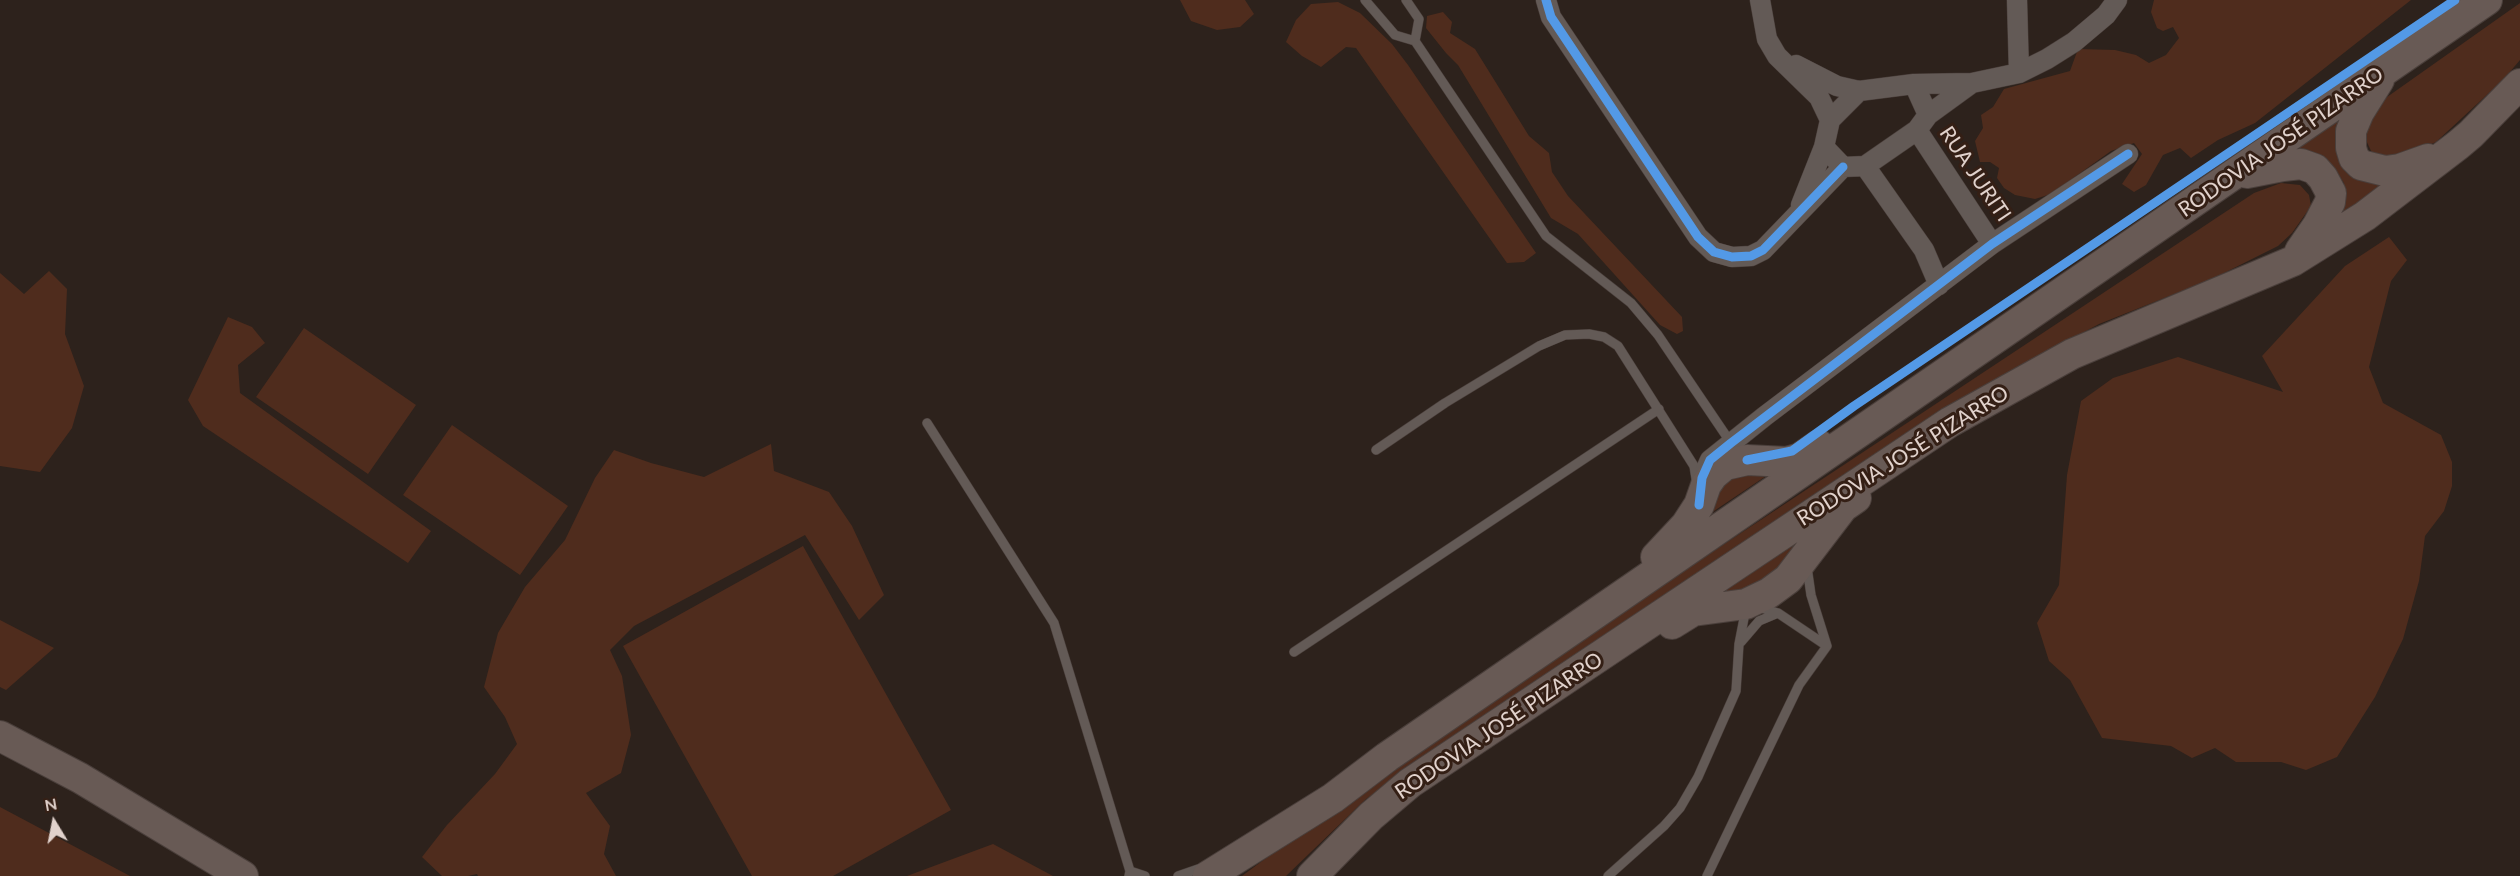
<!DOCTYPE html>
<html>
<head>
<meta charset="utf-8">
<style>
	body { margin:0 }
	#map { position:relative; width:2520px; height:876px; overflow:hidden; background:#2d221c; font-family:Lato,sans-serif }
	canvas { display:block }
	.north { position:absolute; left:24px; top:792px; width:60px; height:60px; -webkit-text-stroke:4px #341f15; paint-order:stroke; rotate:350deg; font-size:16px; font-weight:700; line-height:24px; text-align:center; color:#e1d2cc }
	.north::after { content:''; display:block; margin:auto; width:21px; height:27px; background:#e1d2cc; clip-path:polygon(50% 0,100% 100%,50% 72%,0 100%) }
</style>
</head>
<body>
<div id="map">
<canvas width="2520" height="876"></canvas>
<div class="north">N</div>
</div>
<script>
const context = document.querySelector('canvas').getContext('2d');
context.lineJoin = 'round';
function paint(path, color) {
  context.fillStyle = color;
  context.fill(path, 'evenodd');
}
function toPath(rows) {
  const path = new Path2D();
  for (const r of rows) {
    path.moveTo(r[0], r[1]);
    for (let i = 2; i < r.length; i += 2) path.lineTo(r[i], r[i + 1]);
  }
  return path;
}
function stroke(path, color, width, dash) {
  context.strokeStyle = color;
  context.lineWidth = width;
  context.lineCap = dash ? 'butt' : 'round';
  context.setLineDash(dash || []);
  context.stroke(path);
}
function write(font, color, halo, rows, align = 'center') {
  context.font = font + ' Lato,sans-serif';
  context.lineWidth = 6;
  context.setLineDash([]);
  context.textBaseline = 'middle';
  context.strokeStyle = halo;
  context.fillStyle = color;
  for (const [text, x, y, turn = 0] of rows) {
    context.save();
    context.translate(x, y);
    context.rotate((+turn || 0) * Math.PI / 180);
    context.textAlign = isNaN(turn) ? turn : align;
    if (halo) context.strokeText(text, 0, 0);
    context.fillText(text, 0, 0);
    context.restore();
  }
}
const green = toPath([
	[1180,0,1245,0,1254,14,1240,27,1217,30,1191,21],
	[2154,0,2411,0,2255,123,2218,140,2191,158,2180,148,2163,155,2146,185,2134,192,2122,184,2142,154,2134,143,2111,151,2051,194,2035,199,2015,195,2004,188,1997,178,1999,168,1990,162,1980,162,1975,141,1983,128,1981,115,1993,107,2004,89,2070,71,2078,49,2115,50,2136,55,2149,63,2166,55,2179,38,2173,27,2163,31,2157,28,2151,12],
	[1338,2,1360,13,1392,44,1408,65,1536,253,1524,262,1507,263,1356,48,1346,47,1321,67,1302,56,1286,42,1296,20,1311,4],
	[2520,3,2520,60,2503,80,2436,142,2406,155,2386,158,2372,153,2366,140,2366,123,2380,102],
	[1443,12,1452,22,1450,33,1475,49,1529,136,1549,153,1552,172,1568,196,1682,317,1683,331,1677,334,1660,325,1578,234,1551,218,1458,65,1446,53,1426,28,1427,16],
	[2354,107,2340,153,2412,171,2342,214,2344,183,2337,172,2289,152],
	[2281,183,2300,185,2309,195,2311,206,2292,233,2278,246,2212,279,2099,324,2001,377,1366,799,1286,876,1242,876,1391,765,2254,193],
	[2389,237,2407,260,2391,281,2369,367,2383,403,2441,435,2452,462,2452,486,2444,511,2425,536,2419,581,2403,639,2375,697,2337,757,2306,770,2281,762,2236,762,2215,748,2192,758,2171,746,2102,738,2070,680,2049,661,2037,623,2059,585,2067,475,2081,401,2113,378,2178,357,2283,392,2262,356,2345,266],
	[49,271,67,289,65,334,84,386,72,428,40,472,0,466,0,273,24,294],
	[228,317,252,327,265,343,238,365,240,393,431,531,408,563,203,426,188,400],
	[304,328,416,405,368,474,256,397],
	[452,425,568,506,520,575,403,495],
	[771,444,774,471,829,492,852,526,884,595,859,620,805,535,634,626,610,650,622,676,631,735,621,773,586,793,610,826,604,854,616,876,478,876,477,874,468,876,442,876,422,857,447,825,495,774,517,744,505,717,484,687,498,633,525,587,565,540,595,478,614,450,651,463,704,477],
	[1772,472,1711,513,1724,475],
	[1814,526,1788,571,1730,594,1717,592],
	[803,546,951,810,833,876,752,876,623,646],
	[0,620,54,648,6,690,0,687],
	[0,807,130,876,0,876],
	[993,844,1053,876,907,876,915,873]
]);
const service = toPath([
	[1365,0,1395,35,1415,41,1546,236,1631,303,1658,335,1731,443],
	[1406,0,1419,19,1415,41],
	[927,423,1054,623,1130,871,1129,876],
	[1376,450,1445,403,1539,346,1565,335,1589,334,1604,337,1618,346,1694,466,1697,485],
	[1807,567,1811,595,1827,646],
	[1758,607,1778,613,1827,646],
	[1741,642,1759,621,1778,613],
	[1294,652,1659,409],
	[1130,871,1145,876],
	[1178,876,1204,867],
	[1608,876,1664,826,1680,808,1698,777,1736,691,1739,644,1746,608],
	[1707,876,1799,685,1827,646]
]);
const minor = toPath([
	[1546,0,1551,17,1698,237,1714,252,1732,257,1751,256,1763,250,1843,167],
	[1760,0,1767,39,1777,56,1819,97,1830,120,1824,147,1843,167,1865,166,1917,130,1928,115,1914,84,1859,91,1830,120],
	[2017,0,2019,73],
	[1796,65,1837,86,1859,91],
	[1914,84,1972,83,2019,73,2047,59,2074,42,2106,15,2117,0],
	[1928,115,1972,83],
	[1917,130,1992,244],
	[1865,166,1924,250,1939,285],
	[1801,205,1824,147],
	[1706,469,1710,460,1765,416,1992,244,2128,154]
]);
const primary = toPath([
	[2379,80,2359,112,2351,131,2351,148,2354,158,2361,165,2385,171,2400,169,2428,159],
	[2247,173,2283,166,2301,164,2315,169,2323,178,2331,193,2330,202,2318,225,2300,251],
	[1656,557,1686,525,1699,505,1706,485,1713,475,1725,465,1747,460,1787,462,1800,458,1819,445],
	[1672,624,1693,611,1746,604,1769,593,1788,579,1843,507,1856,498],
	[0,736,80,778,243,876],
	[1208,876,1333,798,1387,757,2487,0],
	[1312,876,1371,816,1410,783,1950,422,2072,354,2293,261,2365,216,2458,145,2471,134,2520,84]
]);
const cycleway = toPath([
	[1546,0,1551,17,1698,237,1714,252,1732,257,1751,256,1763,250,1843,167],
	[1747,460,1792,451,1854,406,2455,0],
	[1699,505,1702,478,1710,460,1731,443,1992,244,2128,154]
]);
const streetNames = [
	["RODOVIA JOSÉ PIZARRO",2281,142,-35],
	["RUA JURITI",1975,174,56],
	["RODOVIA JOSÉ PIZARRO",1903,456,-32],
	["RODOVIA JOSÉ PIZARRO",1499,726,-34]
];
paint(green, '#4f2c1d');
stroke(service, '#4a3f3b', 10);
stroke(minor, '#4a3f3b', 21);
stroke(primary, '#4a3f3b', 32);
stroke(service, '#635a56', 9);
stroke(minor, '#635a56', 20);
stroke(primary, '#685a55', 30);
stroke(cycleway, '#5399e6', 9);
write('21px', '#e1d2cc', '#341f15', streetNames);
</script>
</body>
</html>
